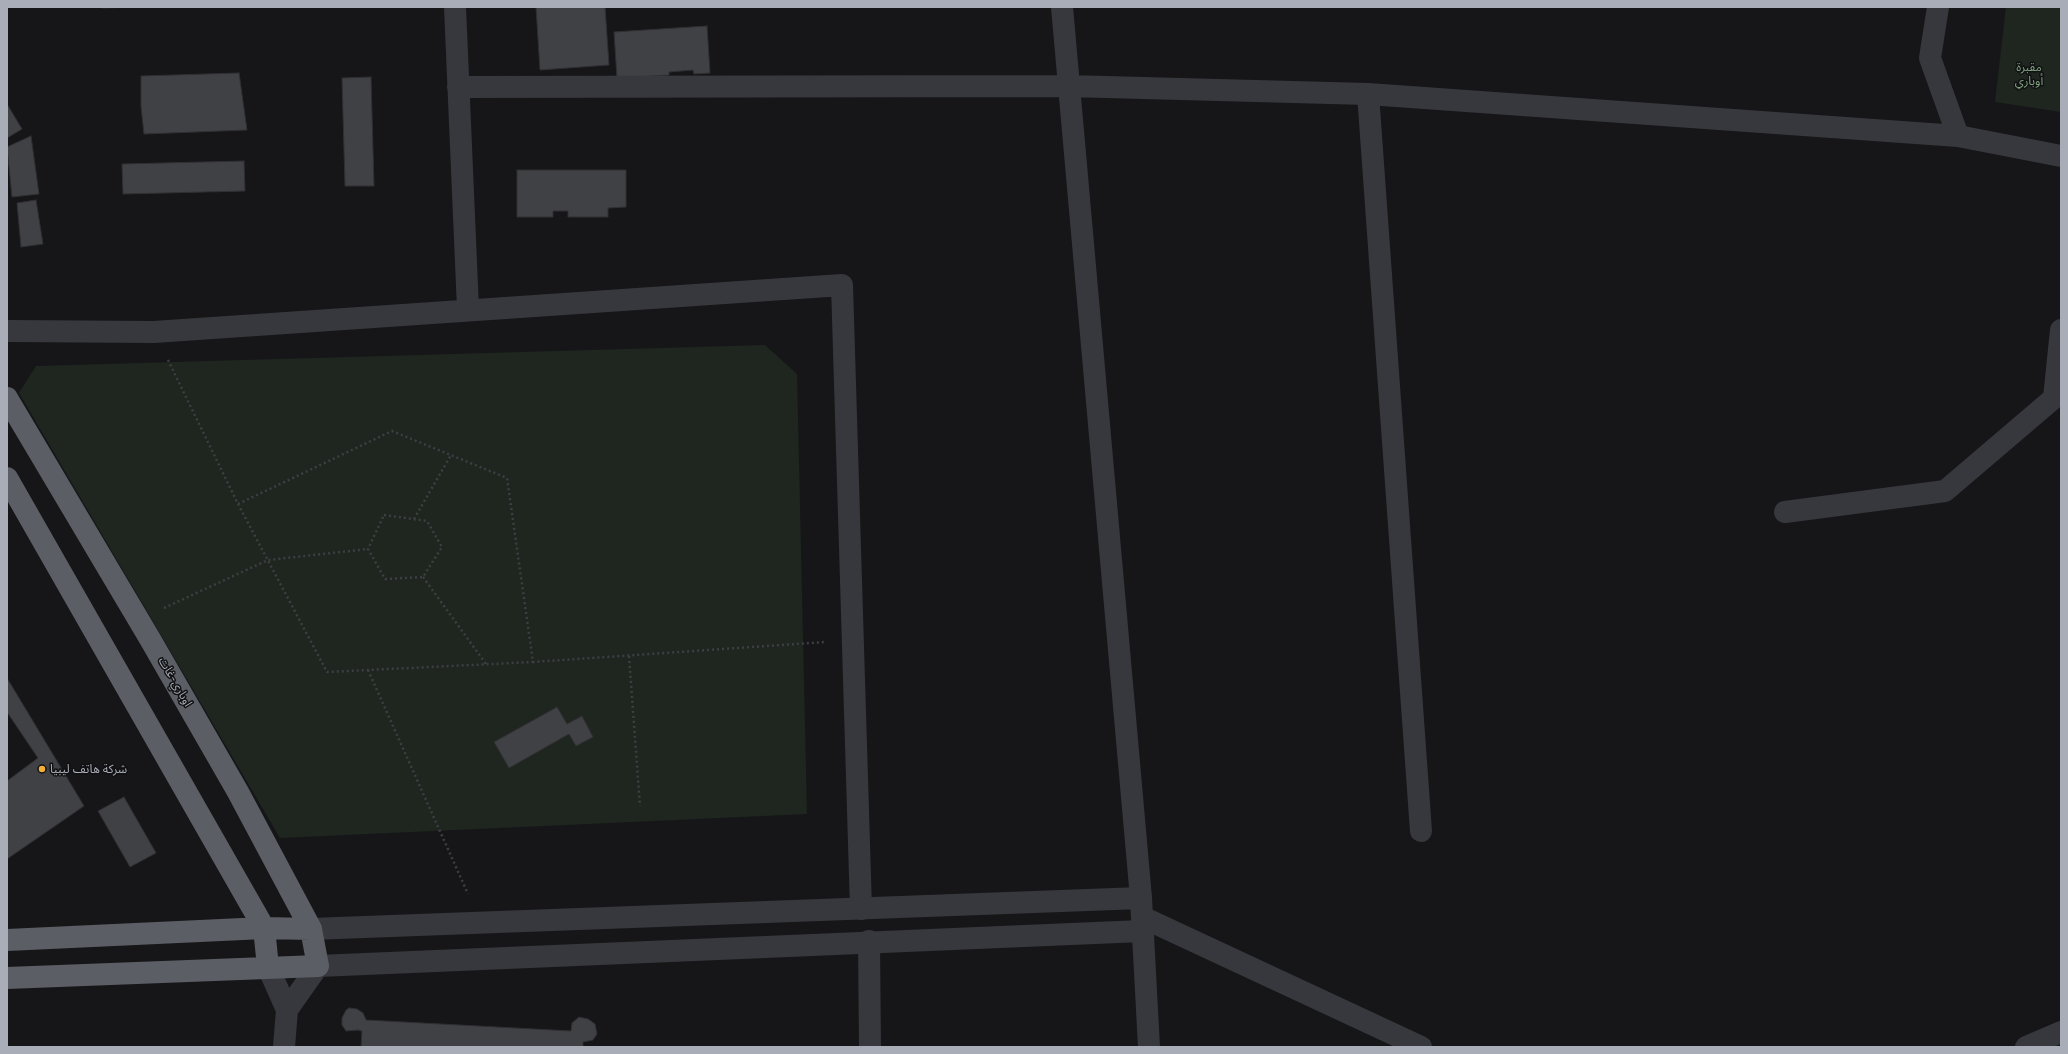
<!DOCTYPE html>
<html>
<head>
<meta charset="utf-8">
<style>
	body { margin:0 }
	#map { position:relative; width:2068px; height:1054px; overflow:hidden; background:#161618; font-family:Figtree,sans-serif }
	canvas { display:block }
	.frame { position:absolute; inset:0; border:8px solid #a8adb8; pointer-events:none }
</style>
</head>
<body>
<div id="map">
<canvas width="2068" height="1054"></canvas>
<div class="frame"></div>
</div>
<script>
const context = document.querySelector('canvas').getContext('2d');
context.lineJoin = 'round';
function paint(path, color) {
  context.fillStyle = color;
  context.fill(path, 'evenodd');
}
function toPath(rows) {
  const path = new Path2D();
  for (const r of rows) {
    path.moveTo(r[0], r[1]);
    for (let i = 2; i < r.length; i += 2) path.lineTo(r[i], r[i + 1]);
  }
  return path;
}
function stroke(path, color, width, dash) {
  context.strokeStyle = color;
  context.lineWidth = width;
  context.lineCap = dash ? 'butt' : 'round';
  context.setLineDash(dash || []);
  context.stroke(path);
}
function write(font, color, halo, rows, align = 'center') {
  context.font = font + ' Figtree,"Noto Sans Arabic",sans-serif';
  context.lineWidth = 3;
  context.setLineDash([]);
  context.textBaseline = 'middle';
  context.strokeStyle = halo;
  context.fillStyle = color;
  for (const [text, x, y, turn = 0] of rows) {
    context.save();
    context.translate(x, y);
    context.rotate((+turn || 0) * Math.PI / 180);
    context.textAlign = isNaN(turn) ? turn : align;
    if (halo) context.strokeText(text, 0, 0);
    context.fillText(text, 0, 0);
    context.restore();
  }
}
const green = toPath([
	[2006,7,2061,7,2061,112,1995,102],
	[765,345,797,374,807,814,280,838,19,393,36,366]
]);
const building = toPath([
	[102,7,146,7,102,8,102,7],
	[536,7,605,7,609,65,540,70,536,7],
	[707,26,710,73,694,74,693,70,669,72,669,75,617,78,614,32,707,26],
	[239,73,247,130,144,134,141,106,141,76,239,73],
	[371,77,374,186,345,186,342,78,371,77],
	[7,104,22,129,7,138,7,104],
	[31,136,39,194,12,197,7,147,31,136],
	[244,161,245,191,123,194,122,164,244,161],
	[517,170,626,170,626,207,608,208,608,217,568,217,568,211,553,211,553,217,517,217,517,170],
	[36,200,43,244,21,247,17,203,36,200],
	[7,678,84,806,7,859,7,781,38,758,7,712,7,678],
	[557,707,567,724,582,716,593,737,576,746,569,734,509,768,494,742,557,707],
	[124,797,156,853,130,867,98,811,124,797],
	[349,1008,357,1009,363,1013,366,1020,571,1031,572,1023,579,1017,588,1019,595,1024,597,1034,593,1040,583,1042,583,1047,361,1047,362,1031,358,1030,346,1031,342,1025,342,1018,346,1010,349,1008]
]);
const path = toPath([
	[168,360,238,504,327,672,533,662],
	[238,504,392,431,507,478,533,662,825,642],
	[384,515,427,521,442,547,423,577,385,579,368,549,384,515],
	[414,519,451,455],
	[423,577,486,664],
	[164,608,268,560,368,549],
	[629,656,640,806],
	[368,670,468,894]
]);
const minor = toPath([
	[455,7,468,309],
	[1062,7,1141,898],
	[1938,7,1930,58,1958,136],
	[458,87,1068,86,1368,94,1958,136,2061,156],
	[1368,94,1421,831],
	[7,331,154,332,842,285,861,909],
	[1785,512,1945,491,2054,398,2061,330],
	[1142,917,1421,1047],
	[869,941,870,1047],
	[268,967,287,1010,284,1047],
	[287,1010,318,966],
	[2026,1047,2061,1032]
]);
const tertiary = toPath([
	[311,929,1141,898,1149,1047],
	[318,966,1142,931]
]);
const trunk = toPath([
	[7,398,150,639,238,792,311,929,318,966,7,978],
	[7,478,264,928,268,967],
	[7,940,264,928,311,929]
]);
const markers = [
	[42,769,4,"#f2b134"]
];
const parkNames = [
	["مقبرة",2029,67],
	["أوباري",2029,81]
];
const streetNames = [
	["اوباري-غات",175,682,60]
];
const poiNames = [
	["شركة هاتف ليبيا",50,769]
];
paint(green, '#1e261f');
paint(building, '#404145');
stroke(building, '#303034', 1);
stroke(path, '#3d3f44', 2.5, [2, 3]);
stroke(minor, '#37383d', 22);
stroke(tertiary, '#37383d', 22);
stroke(trunk, '#5b5e65', 22);
for (const [x, y, r, color] of markers) {
  const dot = new Path2D();
  dot.arc(x, y, r, 0, 2 * Math.PI);
  context.fillStyle = color;
  context.fill(dot);
  stroke(dot, '#111113', 1.5);
}
write('12px', '#7fa381', '#111113', parkNames);
write('12px', '#a8adb8', '#111113', streetNames);
write('12px', '#a8adb8', '#111113', poiNames, 'left');
</script>
</body>
</html>
